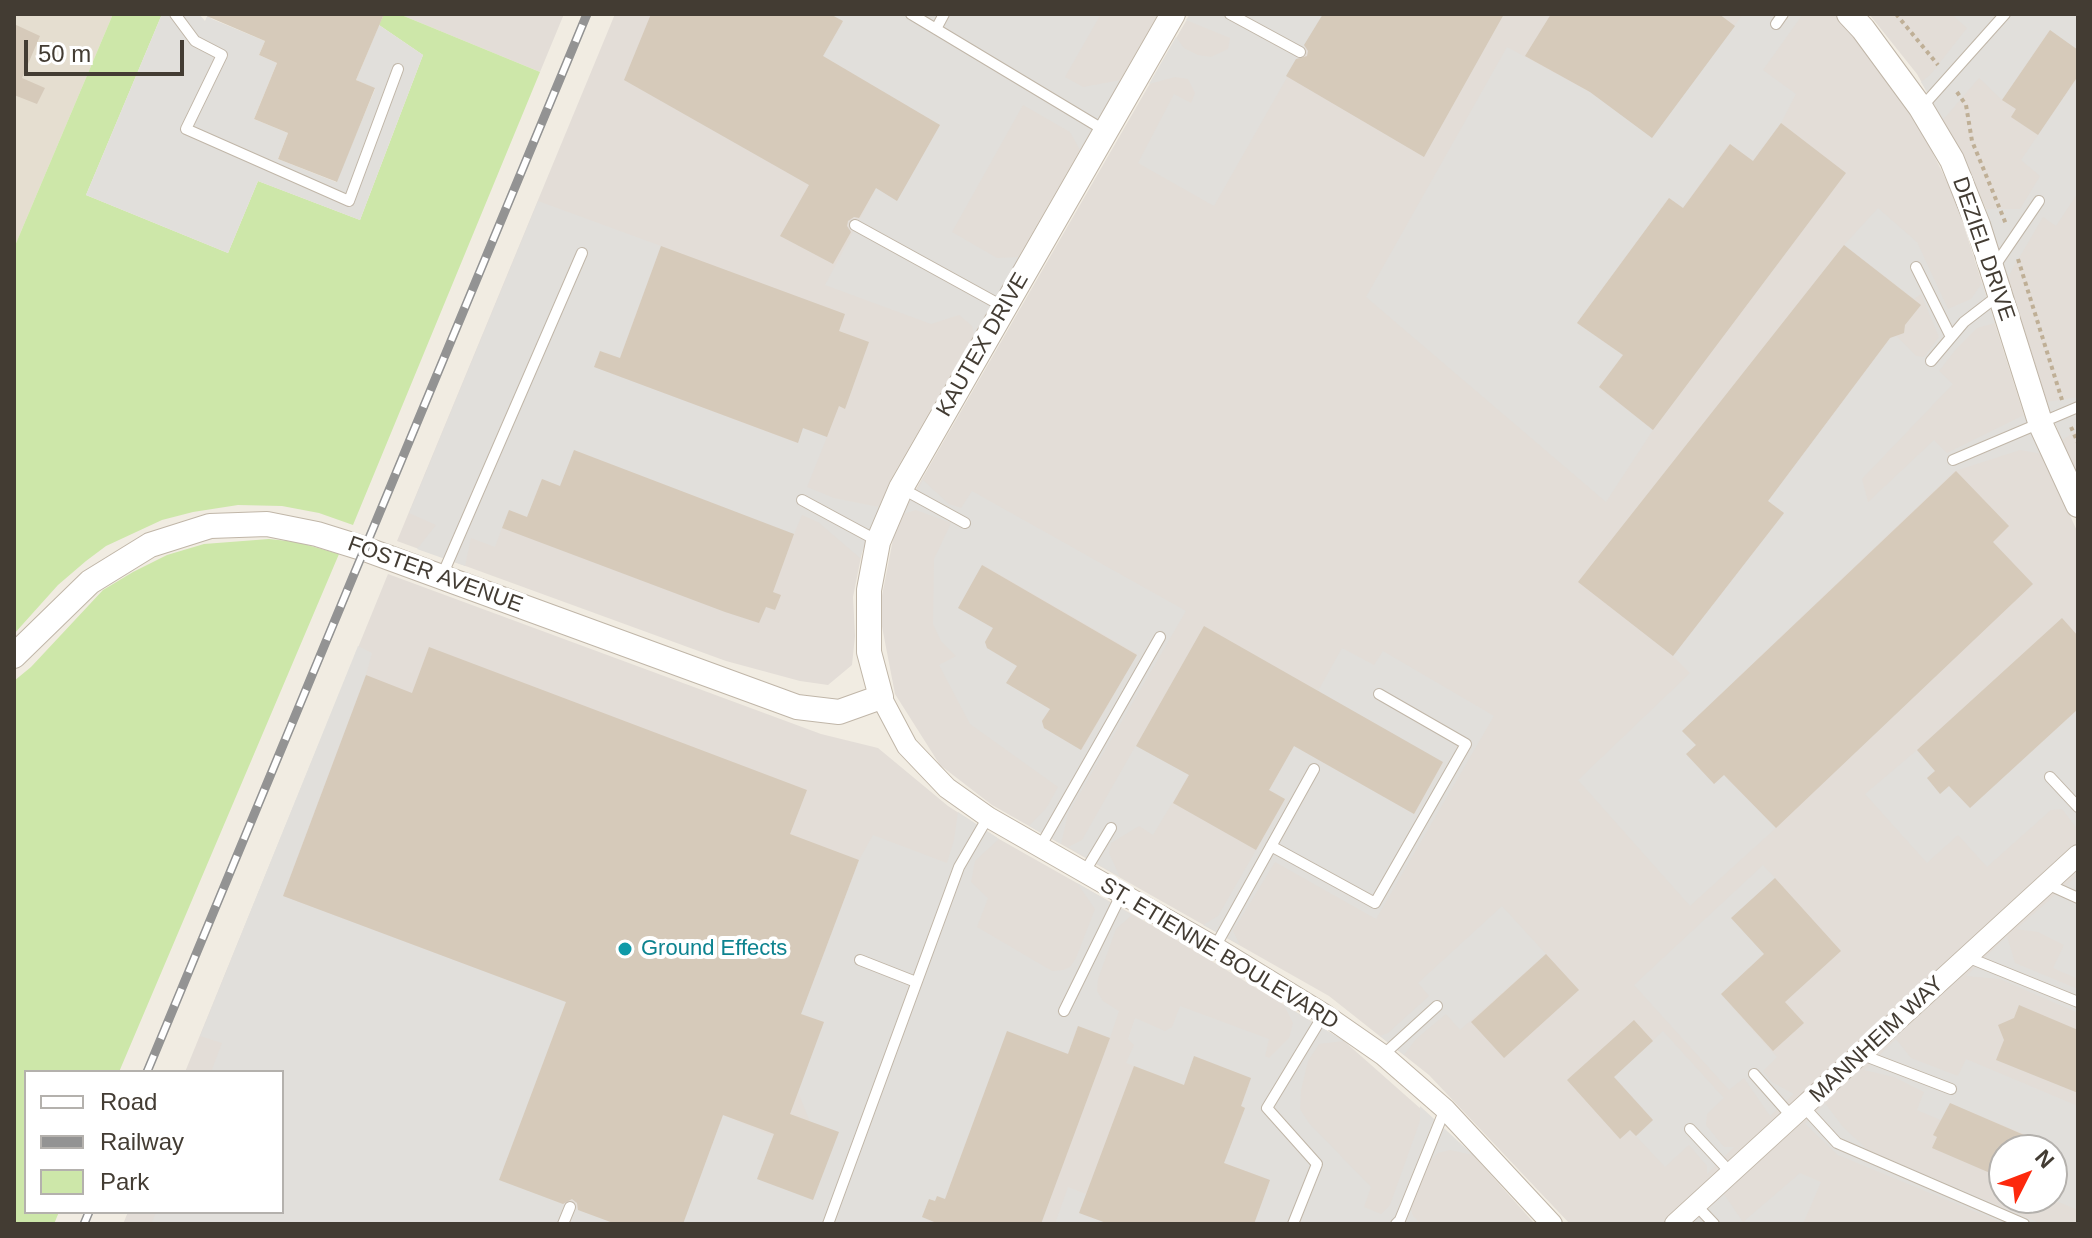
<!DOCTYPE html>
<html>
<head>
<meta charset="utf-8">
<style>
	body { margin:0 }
	#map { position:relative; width:2092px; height:1238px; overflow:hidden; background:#f1ece2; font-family:Helvetica,sans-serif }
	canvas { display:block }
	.frame { position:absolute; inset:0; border:16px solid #433c33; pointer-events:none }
	.legend { position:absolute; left:24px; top:1070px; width:260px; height:144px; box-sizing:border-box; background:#fff; border:2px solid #b4b1ad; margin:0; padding:10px 14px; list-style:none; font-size:24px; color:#433c33 }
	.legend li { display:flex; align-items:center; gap:16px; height:40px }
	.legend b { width:40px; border:2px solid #b4b1ad }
	.north { position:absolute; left:1988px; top:1134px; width:80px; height:80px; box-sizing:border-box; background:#fff; border:2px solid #b4b1ad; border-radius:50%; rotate:48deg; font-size:22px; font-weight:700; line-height:32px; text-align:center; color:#433c33 }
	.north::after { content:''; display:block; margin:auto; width:28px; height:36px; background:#fd290d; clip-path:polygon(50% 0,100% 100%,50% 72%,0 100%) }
	.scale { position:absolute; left:24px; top:40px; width:160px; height:36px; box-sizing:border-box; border:4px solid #433c33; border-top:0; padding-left:10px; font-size:24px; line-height:28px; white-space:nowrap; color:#433c33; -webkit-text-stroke:6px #fff; paint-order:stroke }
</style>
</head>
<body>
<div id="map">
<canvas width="2092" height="1238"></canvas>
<div class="frame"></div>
<ul class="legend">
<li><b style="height:10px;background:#fff"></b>Road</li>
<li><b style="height:10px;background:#939393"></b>Railway</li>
<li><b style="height:22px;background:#cde7a9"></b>Park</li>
</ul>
<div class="north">N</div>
<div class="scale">50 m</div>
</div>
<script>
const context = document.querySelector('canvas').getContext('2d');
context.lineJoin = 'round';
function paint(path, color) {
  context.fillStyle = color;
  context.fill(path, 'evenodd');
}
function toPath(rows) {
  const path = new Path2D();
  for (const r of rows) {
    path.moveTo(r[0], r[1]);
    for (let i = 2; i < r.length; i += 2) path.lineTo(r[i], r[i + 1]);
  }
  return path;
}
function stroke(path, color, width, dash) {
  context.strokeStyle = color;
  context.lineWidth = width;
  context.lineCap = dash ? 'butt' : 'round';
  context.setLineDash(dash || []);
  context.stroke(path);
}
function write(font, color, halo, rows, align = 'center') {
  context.font = font + ' Helvetica,sans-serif';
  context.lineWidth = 8;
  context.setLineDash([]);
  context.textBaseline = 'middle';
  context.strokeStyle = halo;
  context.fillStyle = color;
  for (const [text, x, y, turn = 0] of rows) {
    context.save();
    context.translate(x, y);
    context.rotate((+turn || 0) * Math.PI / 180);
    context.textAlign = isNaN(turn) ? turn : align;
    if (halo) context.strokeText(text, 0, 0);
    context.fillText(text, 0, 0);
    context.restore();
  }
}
const residential = toPath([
	[14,14,113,14,14,248]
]);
const industrial = toPath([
	[399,14,564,14,540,72],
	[615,14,1158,14,891,479,863,547,853,597,855,636,852,665,828,685,800,681,726,661,397,541],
	[1190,14,1836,14,1872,54,1919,125,1955,198,2024,415,2078,533,2078,1224,1570,1224,1429,1075,1329,996,992,805,940,765,895,694,879,611,896,524],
	[2004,1150,2052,1150,2052,1198,2004,1198],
	[1869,14,2078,14,2078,479,2050,411,1986,209,1954,140,1917,74],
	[388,574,821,734,878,748,948,806,999,839,1160,930,1344,1041,1473,1155,1535,1224,123,1224,128,1212,282,1212,282,1072,185,1072]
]);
const green = toPath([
	[113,14,162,14,86,195,228,253,258,181,360,220,423,55,379,25,384,14,399,14,540,72,353,525,319,513,282,506,238,505,193,512,162,520,106,546,86,561,58,585,14,634,14,248],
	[269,539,297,542,339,554,119,1072,26,1072,26,1212,59,1212,54,1224,14,1224,14,681,31,667,103,590,133,572,167,555,204,544]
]);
const parking = toPath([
	[162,14,199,14,205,21,208,14,212,19,265,41,259,55,277,63,254,119,288,133,278,159,336,182,375,89,356,80,379,25,423,55,360,220,258,181,228,253,86,195],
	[830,14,1101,14,1065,77,1083,87,1121,80,1080,150,1070,132,1023,105,952,232,997,258,1019,257,974,334,972,326,959,315,931,324,825,285,876,188,897,200,940,125,823,56,843,22],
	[1190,14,1323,14,1214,206,1138,163,1174,94,1191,103,1195,93,1188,79,1175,77,1149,84,1176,37,1184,48,1198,55,1211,57,1228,49,1230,38,1186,20],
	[1743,14,1765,16,1767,14,1803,14,1763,70,1796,94,1781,123,1753,161,1729,144,1683,208,1669,198,1577,323,1623,355,1599,388,1653,430,1606,502,1366,297,1507,47,1590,92,1652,137],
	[1951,14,2078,14,2078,50,2049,31,2002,100,1979,78,1943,120,1921,82,1930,75,1967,28],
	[2078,76,2078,193,2056,226,2043,217,2008,277,1986,209,2020,209,2040,176,2021,160],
	[538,201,661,246,620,358,595,367,797,443,803,428,827,437,807,487,834,498,879,507,860,558,818,522,802,515,794,534,560,486,542,479,534,499,545,524,509,510,495,547,471,538,465,566,417,549,436,525,409,513],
	[1878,208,1917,242,1948,309,1971,299,1982,283,1995,323,1977,328,1957,348,1939,371,1953,384,1862,479,1868,502,1934,440,1947,453,2024,415,2042,454,2020,450,1955,471,1683,730,1696,745,1714,784,1724,775,1776,828,1690,906,1578,780,1690,673,1673,656,1784,513,1768,501,1894,333,1916,356,1924,357,1939,337,1921,294,1914,299,1844,245],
	[2078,397,2078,430,2062,440,2047,402],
	[923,480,949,504,961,508,972,491,1186,611,1068,814,1061,844,1029,826,1047,807,1058,787,970,724,939,665,956,656,941,641,933,624,934,559,951,523,916,510,903,514],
	[983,565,1137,654,1082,750,1044,728,1042,721,1050,709,1011,686,1008,680,1017,666,987,648,985,642,993,628,962,610,961,604],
	[358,646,372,653,366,675,283,896,566,1002,500,1180,616,1224,151,1224,156,1212,282,1212,282,1072,211,1072,222,1043,200,1036],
	[1342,648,1374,665,1383,651,1494,716,1376,919,1275,862,1233,931,1240,945,1203,925,1218,916,1285,800,1269,790,1294,746,1414,814,1443,763,1318,691],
	[2078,709,2078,830,2062,809,2051,810,1987,867,1958,835,1927,863,1865,794,1917,750,1935,771,1927,778,1940,793,1949,786,1970,808],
	[1136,745,1189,775,1153,835,1139,826,1111,843,1109,853,1120,877,1068,847,1082,840],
	[958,812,999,839,975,861,971,882,988,898,977,927,1052,971,1063,970,1070,967,1076,958,1095,909,1077,883,1132,915,1116,929,1098,979,1097,991,1103,1001,1119,1011,1110,1038,1078,1026,1068,1054,1007,1032,945,1199,935,1201,929,1199,922,1217,935,1224,683,1224,723,1115,773,1136,757,1179,813,1199,838,1132,810,1122,798,1092,823,1022,801,1014,859,860,873,835,947,863,954,840],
	[1763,865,1775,878,1764,954,1721,994,1777,1057,1763,1071,1772,1082,1794,1094,1770,1116,1744,1078,1729,1090,1634,985],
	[2078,875,2078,979,2053,968,2064,945,2038,932,2016,929],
	[1502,906,1546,954,1460,1030,1446,1014,1416,1039,1404,1055,1380,1036,1388,1033,1429,996,1418,983],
	[2007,936,2015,963,2078,989,2078,1013,2000,979,1966,976],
	[1284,1005,1344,1041,1319,1044,1308,1061,1301,1090,1300,1109,1309,1123,1371,1187,1364,1207,1381,1214,1390,1205,1420,1121,1420,1106,1473,1155,1450,1150,1438,1153,1424,1167,1410,1207,1413,1216,1421,1224,1254,1224,1270,1180,1224,1163,1245,1108,1241,1106,1251,1078,1195,1057,1184,1085,1126,1063,1134,1045,1128,1039,1135,1018,1165,1031,1172,1027,1180,1006,1269,1039,1265,1056,1269,1058,1289,1038,1293,1023],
	[1663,1031,1724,1098,1707,1114,1706,1125,1724,1147,1734,1147,1707,1174,1707,1166,1689,1145,1665,1167,1636,1136,1653,1120,1614,1077],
	[1896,1039,1911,1058,1958,1076,1966,1059,2078,1106,2078,1210,2049,1198,2052,1198,2052,1150,2026,1150,2031,1137,1951,1104,1943,1121,1917,1110,1924,1092,1894,1077,1864,1070],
	[1825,1103,1843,1127,1868,1150,2042,1224,2005,1224,1838,1155,1805,1124],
	[1800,1173,1821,1182,1803,1224,1691,1224,1724,1194,1743,1222],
	[1068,1187,1086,1194,1109,1224,1055,1224]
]);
const building = toPath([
	[202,14,384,14,356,80,375,88,337,182,278,159,288,133,254,119,277,63,259,55,265,41],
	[651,14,830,14,843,21,823,56,940,125,897,201,876,188,859,218,854,217,848,221,847,226,851,232,833,264,780,236,809,185,624,80],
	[1323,14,1504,14,1424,157,1286,76,1296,59,1307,56,1308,51,1304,45],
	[1551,14,1719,14,1735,26,1652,138,1590,92,1525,56],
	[14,24,40,36,22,78,45,88,37,104,14,95],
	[2050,30,2078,50,2078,76,2038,135,2011,117,2016,109,2002,100],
	[1781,123,1846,173,1653,430,1599,387,1623,355,1577,323,1669,198,1683,208,1730,144,1753,161],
	[1844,245,1921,305,1905,325,1904,333,1890,338,1768,501,1784,513,1673,656,1578,582],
	[661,246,845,314,839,331,869,342,845,409,839,406,827,437,803,428,798,443,594,367,600,351,620,358],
	[574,450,794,534,773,592,781,595,775,610,766,607,759,623,725,612,502,528,509,510,527,517,542,479,560,486],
	[1956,471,2009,526,1993,542,2033,584,1776,828,1724,775,1714,784,1686,754,1696,745,1682,731],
	[982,565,1137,655,1081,750,1044,728,1042,721,1050,709,1006,683,1017,666,987,648,985,642,993,628,958,608],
	[2062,618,2078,636,2078,709,1970,808,1949,786,1940,794,1927,778,1935,771,1917,750],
	[1204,626,1443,762,1414,814,1294,746,1269,790,1285,799,1256,850,1173,803,1189,775,1136,746],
	[429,647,807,790,790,834,859,860,801,1014,824,1022,790,1114,839,1132,813,1200,757,1179,774,1134,723,1115,683,1224,616,1224,578,1210,577,1203,572,1199,563,1204,499,1180,566,1002,283,896,366,675,412,693],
	[1775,878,1841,951,1785,1002,1804,1023,1773,1051,1721,994,1764,954,1731,918],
	[1546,954,1579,990,1504,1058,1471,1022],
	[2019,1005,2078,1030,2078,1093,1996,1060,2004,1040,1998,1025,2014,1018],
	[1634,1020,1653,1041,1614,1077,1653,1120,1636,1136,1630,1130,1620,1139,1567,1080],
	[1078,1026,1110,1038,1041,1224,939,1224,922,1217,929,1199,935,1201,937,1196,945,1199,1007,1031,1068,1054],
	[1194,1056,1251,1078,1241,1106,1245,1108,1224,1163,1270,1180,1254,1224,1109,1224,1079,1213,1134,1066,1184,1085],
	[1950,1103,2031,1138,2026,1150,2004,1150,2004,1179,1932,1148,1937,1137,1933,1135]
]);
const path = toPath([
	[1896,14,1938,65],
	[1957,92,1966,105,1972,141,2006,224],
	[2018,259,2062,400],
	[2071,427,2078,443]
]);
const service = toPath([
	[175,14,195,41,222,55,186,129,349,201,398,69],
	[911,14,1104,130],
	[1230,14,1300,52],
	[1776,24,1783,14],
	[936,29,944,14],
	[1921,108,2005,14],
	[855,225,1004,307],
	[1916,267,1951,337],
	[1994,267,2039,201],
	[1931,361,1964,322,1999,295],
	[1953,460,2078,407],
	[901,488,965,523],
	[802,500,876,540],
	[441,578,582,253],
	[2050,777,2078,807],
	[1271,846,1375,903,1466,744,1379,694],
	[1040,847,1160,637],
	[1084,873,1111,828],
	[2047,884,2078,898],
	[1215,947,1314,769],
	[1967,957,2078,1002],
	[860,960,916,982],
	[1064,1011,1121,895],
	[1860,1054,1951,1089],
	[1383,1055,1437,1006],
	[1754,1074,1792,1117],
	[1804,1107,1837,1143,2024,1224],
	[1690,1129,1731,1173],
	[1696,1205,1714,1224],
	[563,1224,570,1207],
	[828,1224,959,867,988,817],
	[1293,1224,1317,1164,1267,1108,1324,1014],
	[1396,1224,1400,1220,1445,1109]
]);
const minor = toPath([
	[881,697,907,746,947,788,988,817,1215,947,1324,1014,1383,1055,1445,1109,1552,1224],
	[1675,1224,2078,855]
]);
const tertiary = toPath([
	[1849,14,1863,29,1921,108,1952,160,1978,225,2041,425,2078,505],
	[14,656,90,582,150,545,210,526,267,524,317,534,365,549,797,707,839,712,881,697,869,652,869,590,878,542,901,488,1173,14]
]);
const rail = toPath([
	[147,1072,587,14],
	[84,1224,89,1212]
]);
const markers = [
	[625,949,8,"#0f9aa8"]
];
const streetNames = [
	["DEZIEL DRIVE",1983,249,71],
	["KAUTEX DRIVE",983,345,-60],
	["FOSTER AVENUE",435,575,20],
	["ST. ETIENNE BOULEVARD",1219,954,31],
	["MANNHEIM WAY",1877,1040,-43]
];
const cultureNames = [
	["Ground Effects",641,949]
];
paint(residential, '#e5ded0');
paint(industrial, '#e3ddd7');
paint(green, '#cde7a9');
paint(parking, '#e1dfdb');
paint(building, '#d6caba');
stroke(service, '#c0b6a8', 12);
stroke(minor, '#c0b6a8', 22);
stroke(tertiary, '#c0b6a8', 26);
stroke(path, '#bfaf96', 4, [4, 4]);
stroke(service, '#fff', 10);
stroke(minor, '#fff', 20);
stroke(tertiary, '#fff', 24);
stroke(rail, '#939393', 9);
stroke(rail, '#fff', 6, [18]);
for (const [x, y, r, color] of markers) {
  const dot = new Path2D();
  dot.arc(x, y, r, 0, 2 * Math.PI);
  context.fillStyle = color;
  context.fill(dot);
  stroke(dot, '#fff', 3);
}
write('22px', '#433c33', '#fff', streetNames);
write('22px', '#0d838f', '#fff', cultureNames, 'left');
</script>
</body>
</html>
